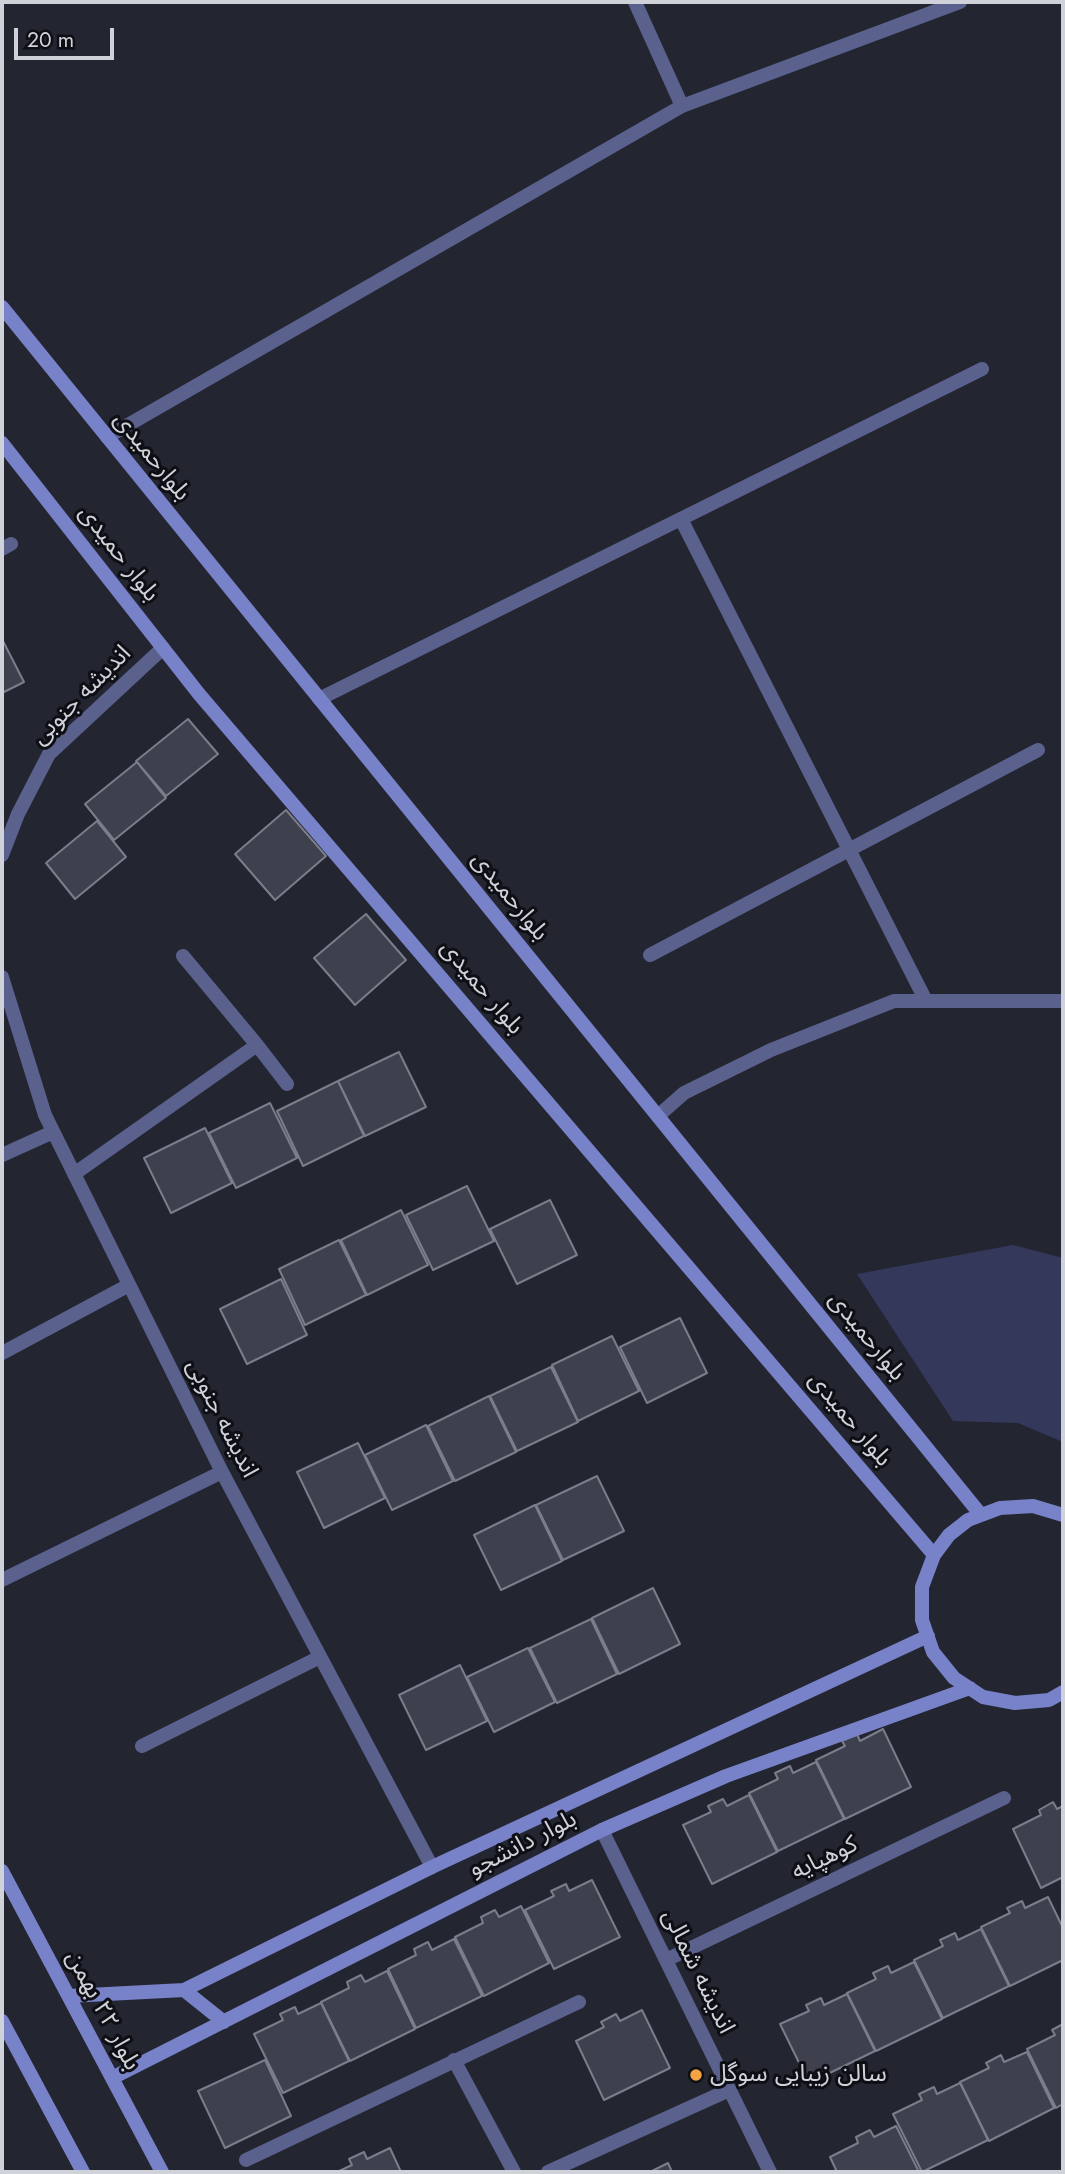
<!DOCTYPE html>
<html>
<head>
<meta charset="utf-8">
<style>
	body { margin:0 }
	#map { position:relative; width:1065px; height:2174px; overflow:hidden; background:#232531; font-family:Jost,sans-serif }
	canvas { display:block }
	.frame { position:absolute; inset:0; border:4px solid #d0d2da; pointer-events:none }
	.scale { position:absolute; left:14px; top:28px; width:100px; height:32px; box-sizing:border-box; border:4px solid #d0d2da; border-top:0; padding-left:9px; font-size:21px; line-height:24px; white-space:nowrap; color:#d0d2da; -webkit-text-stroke:5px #0e0f14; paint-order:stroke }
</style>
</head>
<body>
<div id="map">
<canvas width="1065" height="2174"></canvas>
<div class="frame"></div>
<div class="scale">20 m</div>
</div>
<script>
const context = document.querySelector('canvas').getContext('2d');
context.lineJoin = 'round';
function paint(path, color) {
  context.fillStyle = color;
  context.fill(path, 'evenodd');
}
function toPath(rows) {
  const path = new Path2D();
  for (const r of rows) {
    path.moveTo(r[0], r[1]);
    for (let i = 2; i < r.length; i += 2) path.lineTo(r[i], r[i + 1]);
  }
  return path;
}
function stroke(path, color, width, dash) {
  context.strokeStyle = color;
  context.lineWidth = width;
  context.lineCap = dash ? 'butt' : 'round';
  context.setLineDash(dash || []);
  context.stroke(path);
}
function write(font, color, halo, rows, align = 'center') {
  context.font = font + ' Jost,"Noto Sans Arabic",sans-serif';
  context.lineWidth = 6;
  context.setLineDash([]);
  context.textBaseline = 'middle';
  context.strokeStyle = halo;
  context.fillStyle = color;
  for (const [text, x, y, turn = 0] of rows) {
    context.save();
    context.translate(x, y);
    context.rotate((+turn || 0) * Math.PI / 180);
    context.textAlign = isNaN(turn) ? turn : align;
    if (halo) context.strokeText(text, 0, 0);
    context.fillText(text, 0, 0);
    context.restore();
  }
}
const green = toPath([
	[1013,1245,1063,1258,1063,1442,1018,1423,953,1421,857,1274]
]);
const building = toPath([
	[3,641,24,682,2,693,2,642,3,641],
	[188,719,218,754,166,796,136,761,188,719],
	[137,762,166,798,114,840,85,804,137,762],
	[286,810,326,856,275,900,235,854,286,810],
	[97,821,126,857,75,899,46,863,97,821],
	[366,914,406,960,355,1005,314,958,366,914],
	[399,1052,426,1107,365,1136,338,1081,399,1052],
	[338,1081,364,1136,303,1166,277,1111,338,1081],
	[270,1103,297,1158,236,1188,209,1133,270,1103],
	[205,1128,232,1183,171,1213,144,1158,205,1128],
	[467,1186,494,1241,433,1270,406,1215,467,1186],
	[550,1200,577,1255,517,1284,490,1229,550,1200],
	[401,1210,428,1265,367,1295,341,1240,401,1210],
	[339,1240,366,1295,305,1325,279,1269,339,1240],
	[281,1279,307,1335,247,1364,220,1309,281,1279],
	[680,1318,707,1373,647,1403,620,1347,680,1318],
	[612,1336,639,1391,578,1421,552,1365,612,1336],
	[551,1367,578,1422,517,1451,490,1396,551,1367],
	[489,1396,516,1452,455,1481,428,1426,489,1396],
	[426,1425,453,1481,392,1510,365,1455,426,1425],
	[358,1443,385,1498,324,1528,297,1472,358,1443],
	[597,1476,624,1531,563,1560,536,1505,597,1476],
	[535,1505,562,1561,501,1590,474,1535,535,1505],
	[653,1588,680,1644,619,1674,592,1618,653,1588],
	[591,1619,617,1674,557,1703,530,1648,591,1619],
	[528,1648,555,1702,494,1732,467,1677,528,1648],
	[460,1665,487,1721,426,1750,399,1695,460,1665],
	[883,1729,911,1787,845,1819,816,1760,845,1746,842,1741,857,1734,860,1741,883,1729],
	[816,1762,844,1819,778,1851,749,1793,778,1779,775,1773,790,1766,793,1773,816,1762],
	[749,1795,777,1852,712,1884,683,1825,711,1812,708,1806,723,1799,727,1806,749,1795],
	[1053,1802,1057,1809,1063,1806,1063,1877,1041,1888,1013,1829,1041,1815,1039,1810,1053,1802],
	[592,1880,620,1937,554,1969,525,1910,554,1896,551,1891,566,1884,569,1891,592,1880],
	[1048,1897,1063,1928,1063,1960,1010,1986,981,1927,1010,1913,1007,1908,1022,1901,1025,1908,1048,1897],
	[521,1906,549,1963,484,1996,455,1937,483,1923,481,1917,495,1910,499,1917,521,1906],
	[981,1929,1009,1986,943,2018,914,1960,943,1946,940,1940,955,1933,958,1940,981,1929],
	[454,1939,482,1996,416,2028,388,1969,416,1955,414,1949,428,1942,432,1950,454,1939],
	[914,1962,942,2019,876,2051,847,1993,876,1979,873,1973,888,1966,891,1973,914,1962],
	[387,1971,415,2029,350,2061,321,2002,349,1988,347,1982,361,1975,365,1982,387,1971],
	[847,1994,875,2051,809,2083,780,2024,809,2011,806,2005,821,1998,824,2005,847,1994],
	[321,2003,349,2061,283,2093,254,2034,283,2020,280,2014,295,2007,298,2014,321,2003],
	[642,2010,670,2068,604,2100,576,2041,604,2027,601,2022,616,2014,620,2021,642,2010],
	[1063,2024,1063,2104,1056,2108,1027,2049,1055,2035,1052,2030,1063,2024],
	[1027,2052,1054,2108,989,2141,960,2082,989,2068,986,2063,1001,2055,1004,2062,1027,2052],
	[265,2060,291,2116,225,2148,198,2091,265,2060],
	[960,2083,988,2140,922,2172,893,2114,922,2100,919,2094,934,2087,937,2094,960,2083],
	[896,2126,919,2172,837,2172,830,2157,858,2143,856,2137,870,2130,874,2137,896,2126],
	[390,2148,401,2172,337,2172,352,2165,349,2159,364,2152,367,2159,390,2148],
	[668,2163,672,2172,650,2172,668,2163]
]);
const street = toPath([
	[635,2,682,106],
	[107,437,682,106,960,2],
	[681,519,926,1001],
	[2,549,11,544],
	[319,699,982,369],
	[2,855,18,814,49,754,163,648],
	[650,955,1038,750],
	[183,956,257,1045],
	[2,977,45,1115,222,1472,432,1867],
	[658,1116,684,1093,771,1050,894,1001,1062,1001],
	[2,1155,53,1132],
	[74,1174,257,1045,287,1084],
	[2,1353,129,1285],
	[2,1580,222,1472],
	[142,1746,320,1657],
	[602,1830,770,2172],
	[666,1960,1004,1798],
	[454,2060,514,2172],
	[246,2160,579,2002],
	[548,2172,729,2090]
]);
const secondary = toPath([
	[2,307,981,1515],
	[2,443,199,694,934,1555],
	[1063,1515,1033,1506,1000,1508,968,1520,949,1535,934,1555,922,1587,922,1620,933,1652,954,1678,983,1697,1015,1703,1049,1700,1063,1692],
	[2,1871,162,2172],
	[184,1990,224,2022],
	[69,1996,184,1990,432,1867,928,1636],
	[2,2021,83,2172],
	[112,2078,602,1830,726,1776,970,1688]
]);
const markers = [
	[696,2075,7,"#f4a344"]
];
const streetNames = [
	["بلوارحمیدی",151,457,51],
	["بلوار حمیدی",118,554,52],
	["اندیشه جنوبی",82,696,-45],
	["بلوارحمیدی",509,897,51],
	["بلوار حمیدی",481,988,50],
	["بلوارحمیدی",866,1337,51],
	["اندیشه جنوبی",221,1419,63],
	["بلوار حمیدی",849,1420,50],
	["بلوار دانشجو",523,1845,-27],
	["کوهپایه",825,1859,-26],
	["اندیشه شمالی",697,1972,64],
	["بلوار ۲۲ بهمن",102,2011,62]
];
const poiNames = [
	["سالن زیبایی سوگل",710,2075]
];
paint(green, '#34395c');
paint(building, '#3e404d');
stroke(building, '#7a7d8b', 2);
stroke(street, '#5a618d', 14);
stroke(secondary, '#7882c8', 14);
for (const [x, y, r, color] of markers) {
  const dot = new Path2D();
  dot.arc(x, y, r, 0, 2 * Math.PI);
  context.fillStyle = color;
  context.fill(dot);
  stroke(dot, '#0e0f14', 2.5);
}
write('24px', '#d0d2da', '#0e0f14', streetNames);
write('24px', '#d0d2da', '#0e0f14', poiNames, 'left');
</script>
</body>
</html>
